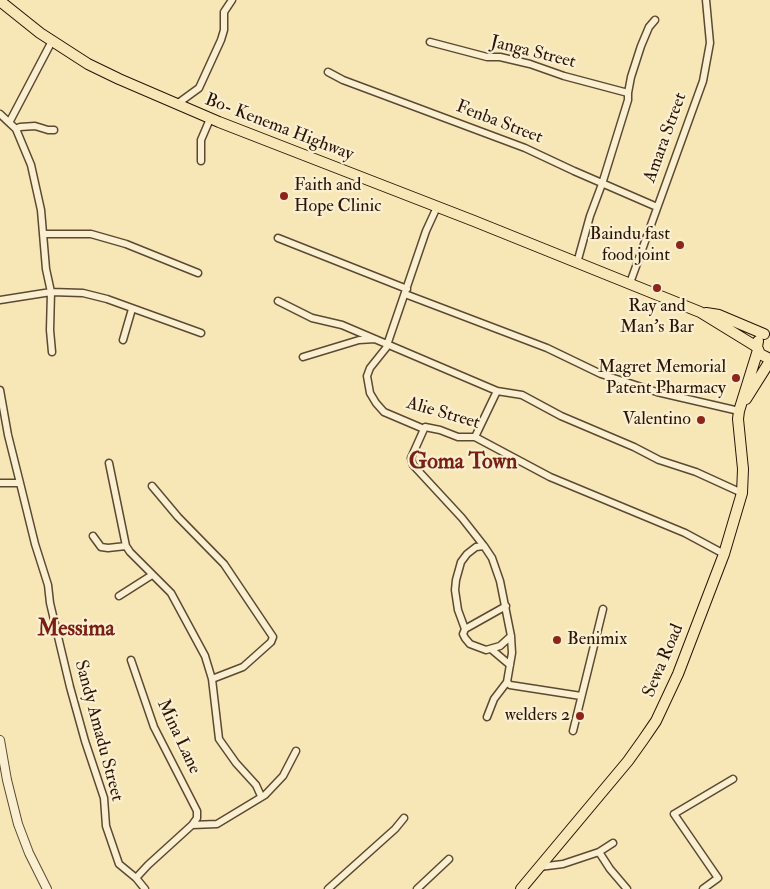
<!DOCTYPE html>
<html>
<head>
<meta charset="utf-8">
<style>
	body { margin:0 }
	canvas { display:block; background:#f7e7b7 }
</style>
</head>
<body>
<canvas width="770" height="889"></canvas>
<script>
const context = document.querySelector('canvas').getContext('2d');
context.lineJoin = 'round';
function toPath(rows) {
  const path = new Path2D();
  for (const r of rows) {
    path.moveTo(r[0], r[1]);
    for (let i = 2; i < r.length; i += 2) path.lineTo(r[i], r[i + 1]);
  }
  return path;
}
function stroke(path, color, width, dash) {
  context.strokeStyle = color;
  context.lineWidth = width;
  context.lineCap = dash ? 'butt' : 'round';
  context.setLineDash(dash || []);
  context.stroke(path);
}
function write(font, color, halo, rows, align = 'center') {
  context.font = font + ' "IM FELL Double Pica",serif';
  context.lineWidth = 4.5;
  context.setLineDash([]);
  context.textBaseline = 'middle';
  context.strokeStyle = halo;
  context.fillStyle = color;
  for (const [text, x, y, turn = 0] of rows) {
    context.save();
    context.translate(x, y);
    context.rotate((+turn || 0) * Math.PI / 180);
    context.textAlign = isNaN(turn) ? turn : align;
    if (halo) context.strokeText(text, 0, 0);
    context.fillText(text, 0, 0);
    context.restore();
  }
}
const minor = toPath([
	[430,42,487,57,500,57,530,64,564,76,628,93,628,100,602,184,590,216,577,263],
	[328,72,343,80,525,148,574,171,657,207],
	[628,93,631,77,641,46,649,27,655,20],
	[177,104,199,88,221,40,224,30,224,12,232,0],
	[0,114,16,129,31,165,41,210,46,269,51,292,50,330,52,352],
	[10,121,52,41],
	[16,129,20,127,35,126,48,130,54,130],
	[201,161,201,140,210,119],
	[437,207,426,231,386,348,370,368,367,376,370,393,376,403,384,412,424,429,425,427,440,430,458,437,475,437,550,477,685,533,724,554],
	[43,234,91,234,126,244,198,273],
	[278,238,407,289],
	[630,283,703,81,710,43,706,0],
	[405,294,547,348,601,374,657,392,739,411],
	[0,300,51,292,83,293,107,299,201,333],
	[278,301,312,318,342,325,497,391],
	[123,340,132,309],
	[303,357,359,340,375,339],
	[0,390,8,435,20,483,0,483],
	[424,429,411,458,413,465,462,518,484,546,492,558,500,581,511,636,512,653,507,682,510,685,581,696],
	[475,437,497,391,522,395,561,416,634,447,659,460,696,472,742,493],
	[109,463,126,546,130,552,171,593,205,656,212,679,219,739,236,763,256,785,261,796],
	[20,483,35,544,48,585,50,603,70,687,85,741,104,798,106,826,119,864,136,878,145,889],
	[152,486,178,517,224,564,273,637,271,642,243,667,212,679],
	[93,536,101,547,108,548,126,546],
	[119,596,152,575],
	[506,606,465,629,463,634,465,638,470,644,486,650,500,646,511,636],
	[465,629,458,610,455,590,456,580,461,562,467,554,476,547,484,546],
	[491,649,510,665],
	[131,660,154,727,197,811,197,818,192,825],
	[487,717,494,699,507,682],
	[573,731,603,609],
	[599,852,610,869,627,889],
	[539,867,563,864,599,852,613,843],
	[136,878,148,865,192,825,217,824,265,795,283,776,296,751],
	[328,889,395,829,404,818],
	[417,889,449,859],
	[703,889,718,878,674,814,733,779]
]);
const tertiary = toPath([
	[0,740,7,780,18,824,29,853,47,889]
]);
const primary = toPath([
	[746,399,770,361],
	[521,889,628,761,643,740,656,721,678,674,724,554,742,493,743,469,738,419,739,411,758,350]
]);
const trunk = toPath([
	[0,1,40,33,88,64,119,79,219,122,474,221,700,312,757,347],
	[706,313,719,315,764,334],
	[758,341,757,347,760,354,770,359]
]);
const markers = [
	[284,196,5,"#8f2418"],
	[680,245,5,"#8f2418"],
	[657,288,5,"#8f2418"],
	[736,378,5,"#8f2418"],
	[701,420,5,"#8f2418"],
	[557,640,5,"#8f2418"],
	[580,716,5,"#8f2418"]
];
const streetNames = [
	["Janga Street",533,53,14],
	["Fenba Street",499,123,21],
	["Bo- Kenema Highway",279,128,21],
	["Amara Street",666,138,-70],
	["Alie Street",443,414,16],
	["Sewa Road",664,661,-67],
	["Sandy Amadu Street",98,731,75],
	["Mina Lane",178,737,65]
];
const poiNames = [
	["Faith and",294,186,"left"],
	["Hope Clinic",294,207,"left"],
	["Baindu fast",670,235],
	["food joint",670,256],
	["Ray and",657,307,"center"],
	["Man's Bar",657,328,"center"],
	["Magret Memorial",726,368],
	["Patent Pharmacy",726,389],
	["Valentino",691,420],
	["Benimix",567,640,"left"],
	["welders 2",570,716]
];
const districtNames = [
	["Goma Town",463,463],
	["Messima",76,630]
];
stroke(minor, '#5c4932', 9);
stroke(tertiary, '#5c4932', 10);
stroke(primary, '#291406', 12);
stroke(trunk, '#291406', 12);
stroke(minor, '#faefd0', 6);
stroke(tertiary, '#faefd0', 8);
stroke(primary, '#f7e7b7', 10);
stroke(trunk, '#f7e7b7', 10);
for (const [x, y, r, color] of markers) {
  const dot = new Path2D();
  dot.arc(x, y, r, 0, 2 * Math.PI);
  context.fillStyle = color;
  context.fill(dot);
  stroke(dot, '#faefd0', 2);
}
write('18px', '#291406', '#faefd0', streetNames);
write('18px', '#291406', '#faefd0', poiNames, 'right');
write('bold 22px', '#7a1f14', '#faefd0', districtNames);
</script>
</body>
</html>
